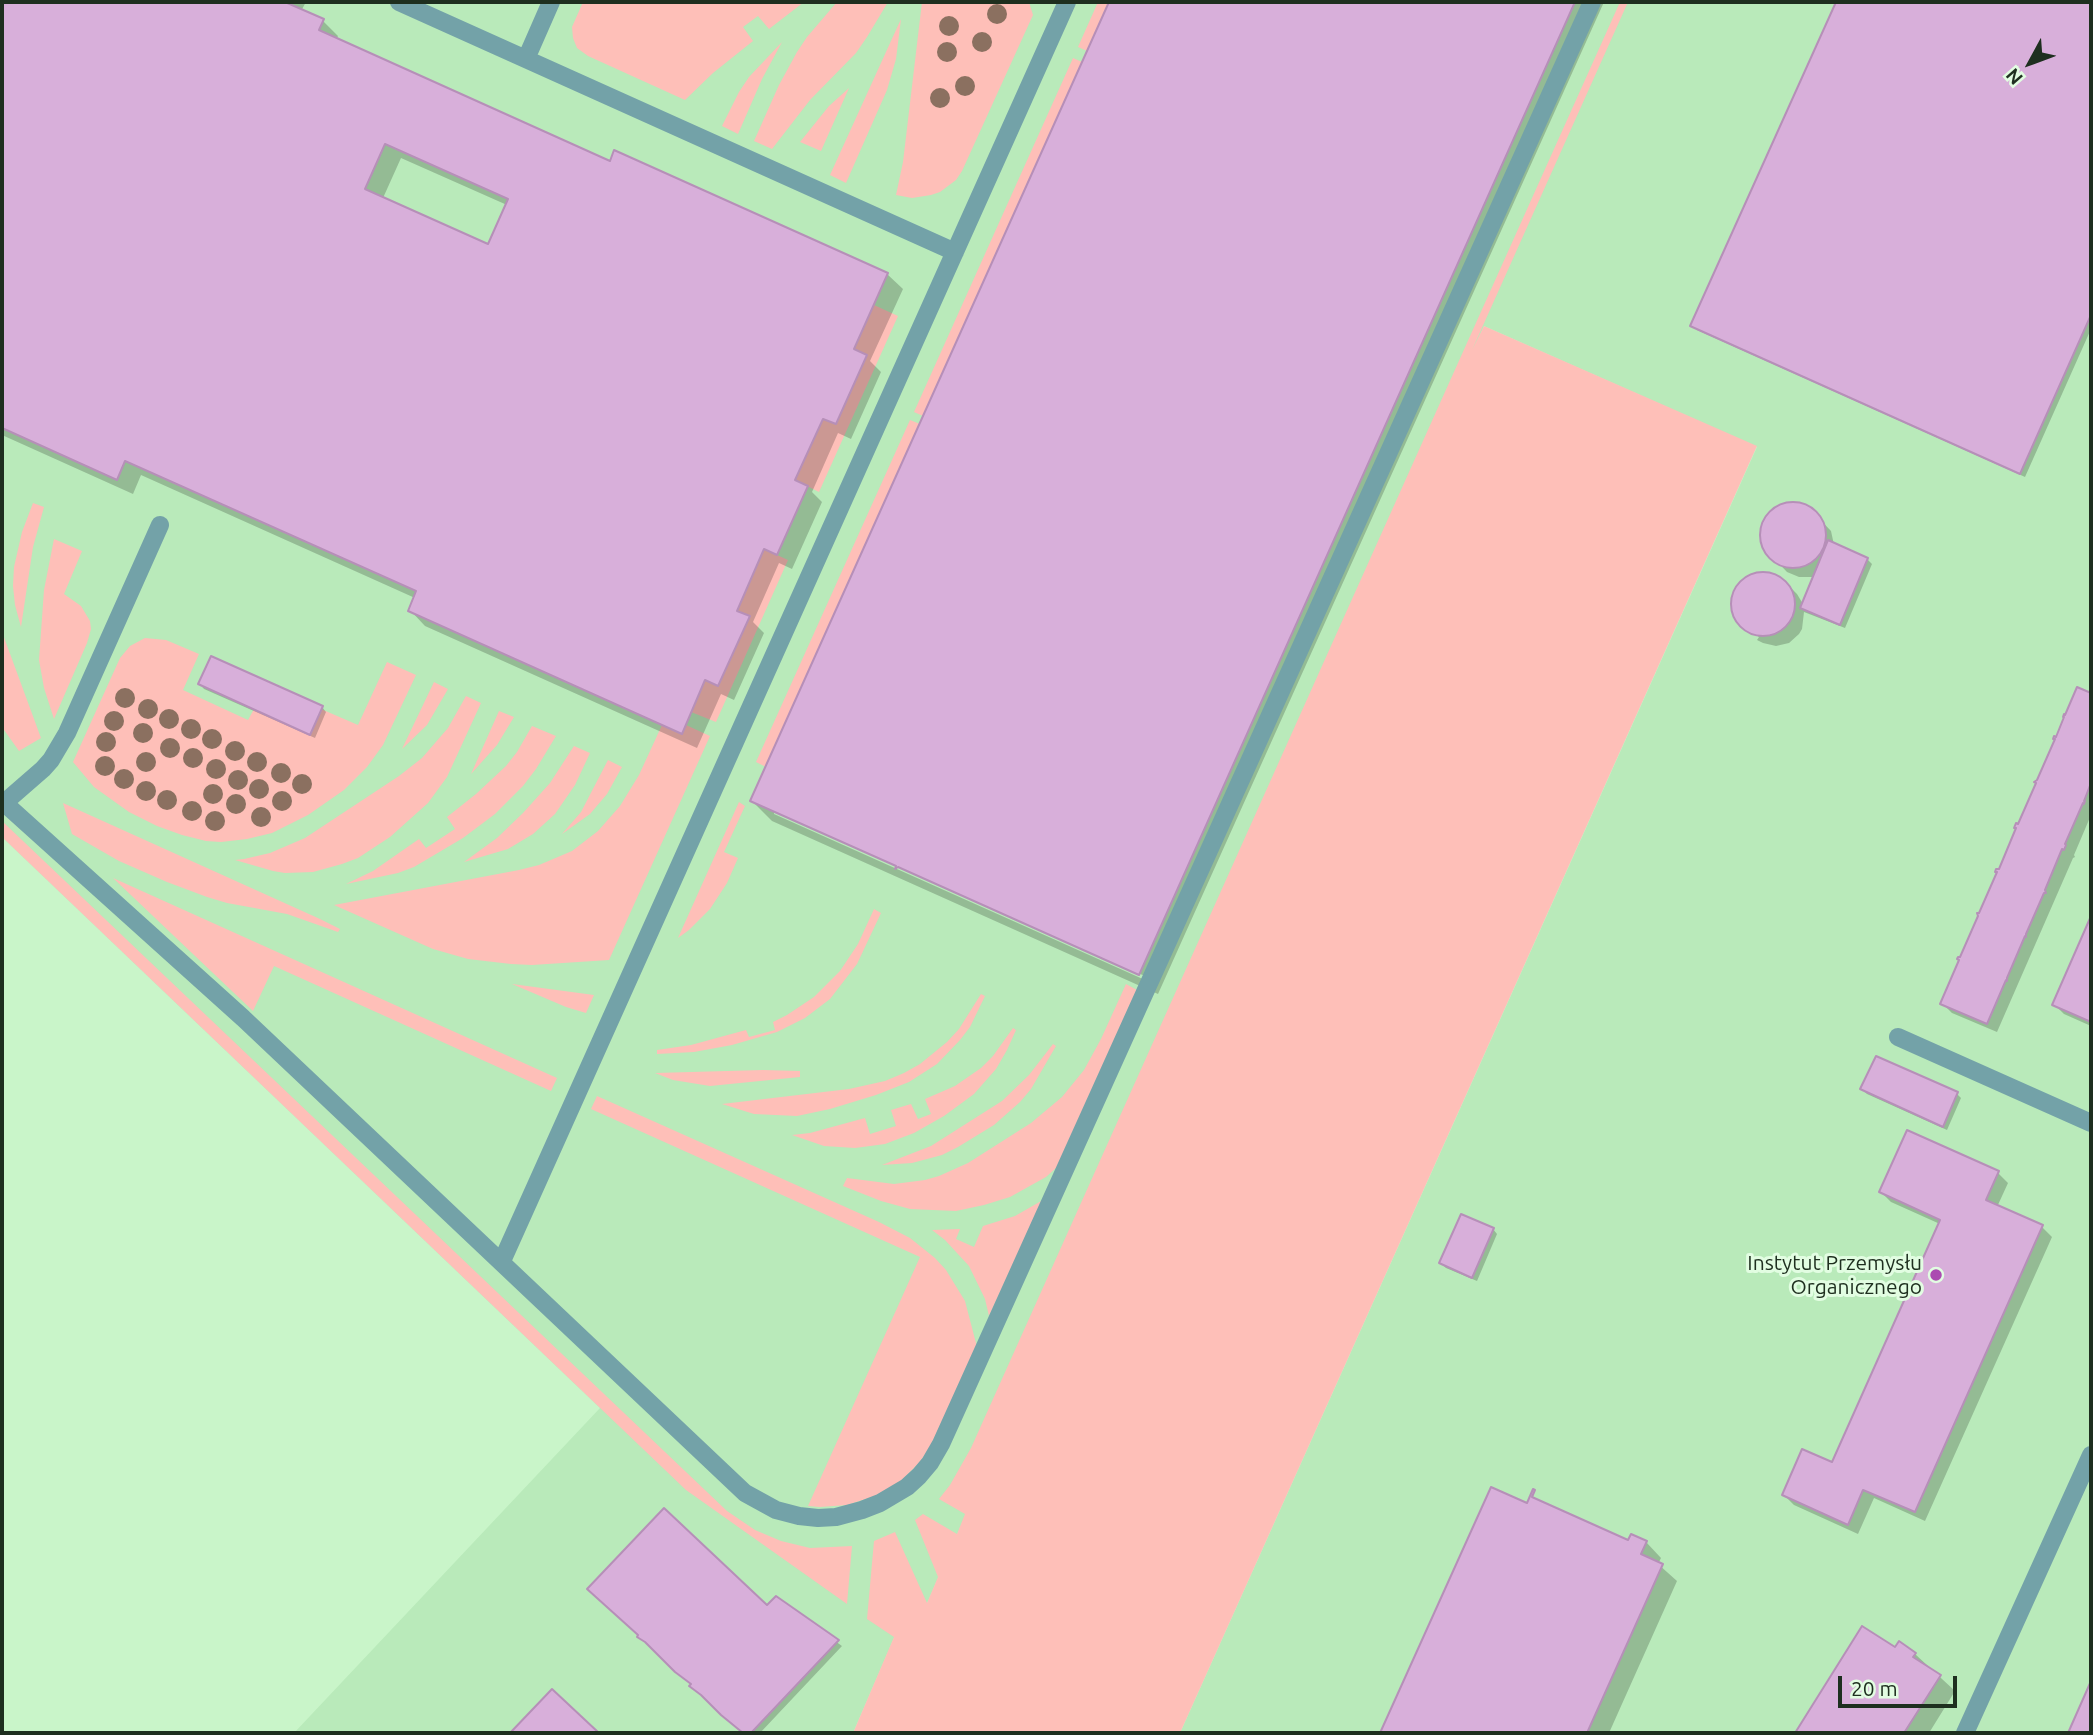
<!DOCTYPE html>
<html>
<head>
<meta charset="utf-8">
<style>
	body { margin:0 }
	#map { position:relative; width:2093px; height:1735px; overflow:hidden; background:#c9f5c9; font-family:Ubuntu,sans-serif }
	canvas { display:block }
	.frame { position:absolute; inset:0; border:4px solid #1e2f1f; pointer-events:none }
	.north { position:absolute; left:1995px; top:28px; width:70px; height:70px; -webkit-text-stroke:5px #e2fde2; paint-order:stroke; rotate:229deg; font-size:19px; font-weight:700; line-height:28px; text-align:center; color:#1e2f1f }
	.north::after { content:''; display:block; margin:auto; width:24px; height:32px; background:#1e2f1f; clip-path:polygon(50% 0,100% 100%,50% 72%,0 100%) }
	.scale { position:absolute; left:1838px; top:1676px; width:119px; height:32px; box-sizing:border-box; border:4px solid #1e2f1f; border-top:0; padding-left:9px; font-size:21px; line-height:24px; white-space:nowrap; color:#1e2f1f; -webkit-text-stroke:5px #e2fde2; paint-order:stroke }
</style>
</head>
<body>
<div id="map">
<canvas width="2093" height="1735"></canvas>
<div class="frame"></div>
<div class="north">N</div>
<div class="scale">20 m</div>
</div>
<script>
const context = document.querySelector('canvas').getContext('2d');
context.lineJoin = 'round';
function paint(path, color) {
  context.fillStyle = color;
  context.fill(path, 'evenodd');
}
function toPath(rows) {
  const path = new Path2D();
  for (const r of rows) {
    if (r.length === 3) {
      path.moveTo(r[0] + r[2], r[1]);
      path.arc(r[0], r[1], r[2], 0, 2 * Math.PI);
      continue;
    }
    path.moveTo(r[0], r[1]);
    for (let i = 2; i < r.length; i += 2) path.lineTo(r[i], r[i + 1]);
  }
  return path;
}
function stroke(path, color, width, dash) {
  context.strokeStyle = color;
  context.lineWidth = width;
  context.lineCap = dash ? 'butt' : 'round';
  context.setLineDash(dash || []);
  context.stroke(path);
}
function write(font, color, halo, rows, align = 'center') {
  context.font = font + ' Ubuntu,sans-serif';
  context.lineWidth = 6;
  context.setLineDash([]);
  context.textBaseline = 'middle';
  context.strokeStyle = halo;
  context.fillStyle = color;
  for (const [text, x, y, turn = 0] of rows) {
    context.save();
    context.translate(x, y);
    context.rotate((+turn || 0) * Math.PI / 180);
    context.textAlign = isNaN(turn) ? turn : align;
    if (halo) context.strokeText(text, 0, 0);
    context.fillText(text, 0, 0);
    context.restore();
  }
}
const built = toPath([
	[2,2,2091,2,2091,1733,1180,1733,1757,447,1484,326,908,1647,894,1638,853,1733,294,1733,600,1408,2,837]
]);
const green = toPath([
	[583,2,804,2,769,29,758,16,743,27,753,41,713,73,685,100,588,56,577,48,573,38,572,27],
	[837,2,888,2,867,37,856,53,810,100,772,149,754,141,779,85,797,52,807,37],
	[922,2,1029,2,1033,15,962,171,956,180,940,192,931,195,912,198,896,195,903,162],
	[1098,2,1109,2,1087,51,1078,47],
	[1620,2,1628,2,1472,350,1484,326,1757,446,1180,1733,853,1733,894,1637,867,1619,874,1541,895,1532,927,1603,938,1577,915,1520,923,1514,957,1534,965,1514,939,1499,950,1485,971,1448],
	[901,19,896,59,887,90,846,183,830,175],
	[782,42,762,79,738,134,722,126,739,92,749,77],
	[1073,58,1082,62,923,416,914,412],
	[849,88,821,151,800,142,829,106],
	[874,305,898,316,819,492,795,480,823,419,836,424,867,356,854,349],
	[910,420,920,424,766,767,756,762],
	[33,503,44,507,33,547,21,627,15,605,13,586,14,567,22,532],
	[54,539,82,551,64,594,81,606,90,621,91,629,87,643,54,719,44,688,39,660,44,590],
	[764,549,788,560,716,722,691,712,705,680,719,685,750,616,737,611],
	[2,632,41,738,19,751,2,727],
	[145,638,166,640,199,654,183,690,248,720,254,709,310,735,321,709,358,725,387,662,416,675,383,745,367,767,344,790,308,815,272,833,247,839,221,842,206,841,182,835,157,826,129,812,94,787,73,762,120,658,130,646],
	[434,682,448,689,427,725,402,749],
	[466,696,481,703,447,777,428,803,390,837,358,858,342,864,313,872,285,873,273,871,235,860,244,859,270,853,305,838,399,776,422,758,448,728],
	[499,711,514,717,497,745,471,774],
	[662,725,681,734,686,725,710,736,609,960,532,965,511,964,468,959,433,949,334,905,519,870,539,865,572,851,598,831,620,806,639,775],
	[532,726,556,736,536,769,523,786,495,814,463,838,414,867,398,873,346,884,373,871,419,839,426,848,455,829,447,817,476,794,506,766,517,752],
	[574,746,590,753,575,785,555,814,533,834,508,849,464,862,497,838,523,813,550,783],
	[608,760,622,767,607,794,590,814,562,834,581,812],
	[739,802,745,806,724,852,738,858,727,883,710,909,689,930,678,938],
	[63,803,320,919,340,929,338,932,287,914,227,903,207,897,167,882,119,861,72,834],
	[2,821,727,1511,755,1530,781,1541,810,1548,852,1546,847,1604,686,1490,2,837],
	[113,878,557,1078,551,1091,274,966,253,1011],
	[874,909,881,913,857,964,830,999,805,1018,777,1032,732,1045,694,1052,657,1054,657,1050,691,1045,746,1030,749,1037,775,1030,773,1022,787,1015,814,997,840,971,858,944],
	[512,984,594,995,586,1013,566,1007],
	[1126,984,1137,990,1057,1167,1046,1177,1010,1197,984,1205,956,1211,910,1209,881,1201,843,1186,847,1178,894,1184,925,1180,939,1176,968,1163,1031,1123,1062,1097,1084,1070,1101,1039],
	[981,994,985,996,970,1027,960,1040,937,1064,909,1082,876,1095,830,1109,797,1116,754,1114,722,1104,849,1089,885,1081,904,1073,920,1064,947,1042,959,1029],
	[1013,1028,1016,1030,1007,1050,996,1069,974,1094,944,1116,914,1133,885,1144,855,1148,824,1146,792,1135,810,1133,865,1118,870,1134,896,1126,891,1110,911,1104,918,1119,931,1114,925,1099,955,1086,981,1068,993,1056],
	[1053,1044,1056,1046,1031,1089,1020,1102,994,1125,958,1147,942,1155,912,1163,882,1165,931,1146,1002,1101,1029,1075],
	[763,1070,800,1071,800,1077,710,1086,673,1080,655,1073],
	[597,1096,879,1222,910,1238,935,1258,946,1270,965,1301,977,1347,929,1449,920,1462,901,1481,875,1496,847,1505,820,1507,808,1506,920,1257,591,1109],
	[1043,1200,989,1316,985,1299,969,1266,945,1240,932,1230,960,1229,956,1239,974,1247,983,1226,1015,1216]
]);
const shadow = toPath([
	[2,2,306,2,301,11,323,21,338,36,336,40,611,163,887,274,903,289,870,361,881,372,851,439,838,433,812,492,822,502,792,569,779,563,753,622,764,633,734,700,721,694,697,748,425,626,410,610,415,598,141,475,133,494,2,435],
	[401,158,507,205,489,246,383,198],
	[1110,2,1604,2,1158,994,772,821,752,801],
	[774,810,1147,977,1145,980,774,814],
	[1838,2,2091,2,2091,329,2025,477,1697,330,1692,325],
	[1789,505,1801,506,1812,511,1831,531,1834,545,1867,559,1872,564,1845,628,1804,612,1802,629,1799,634,1789,643,1776,646,1763,643,1757,640,1759,637,1741,625,1734,613,1733,600,1741,582,1752,575,1765,573,1777,576,1786,583,1797,594,1803,604,1815,577,1799,577,1787,572,1767,551,1763,531,1767,519,1777,509],
	[200,684,322,707,326,712,315,738,204,689],
	[2078,689,2091,695,2091,815,2074,855,2075,857,2073,858,1997,1032,1952,1013,1942,1003],
	[2091,920,2091,1026,2064,1014,2054,1004],
	[1862,1089,1957,1094,1961,1098,1947,1130,1867,1094],
	[1998,1173,2008,1183,1997,1207,2042,1227,2052,1237,1925,1521,1874,1498,1858,1534,1794,1505,1784,1495,1833,1465,1940,1224,1891,1202,1881,1192],
	[1493,1229,1497,1234,1477,1281,1446,1268,1441,1263],
	[1492,1489,1528,1505,1629,1542,1646,1542,1661,1558,1658,1564,1677,1581,1609,1733,1382,1733],
	[776,1599,842,1646,760,1733,744,1733,696,1690,693,1685],
	[1862,1628,1896,1649,1915,1654,1955,1691,1929,1733,1797,1733]
]);
const building = toPath([
	[2,2,285,2,324,19,319,30,610,161,614,150,888,273,854,349,867,355,836,424,823,419,795,480,808,486,777,555,764,549,737,611,750,616,718,686,705,680,682,734,408,611,416,591,125,461,117,480,2,428,2,2],
	[385,144,508,199,488,244,365,189,385,144],
	[1109,2,1575,2,1139,975,898,867,895,869,896,866,750,801,1109,2],
	[1836,2,2091,2,2091,315,2020,474,1690,326,1836,2],
	[1793,535,33],
	[1828,540,1868,558,1840,625,1800,608,1828,540],
	[1763,604,32],
	[211,656,323,706,310,735,198,684,211,656],
	[2077,687,2091,693,2091,783,2084,801,2085,801,2084,804,2083,803,2065,844,2066,845,2064,850,2062,849,2045,890,2046,893,2044,893,2026,934,2026,937,2025,936,2007,978,2007,981,2006,980,1987,1024,1940,1004,1959,960,1957,959,1958,957,1960,957,1978,916,1977,913,1979,913,1997,872,1995,872,1996,869,1999,869,2016,828,2014,828,2016,823,2018,824,2036,783,2034,782,2037,780,2055,739,2053,739,2054,736,2056,737,2064,717,2063,717,2064,714,2065,715,2077,687],
	[2091,916,2091,1022,2052,1005,2091,916],
	[1876,1056,1958,1092,1943,1127,1860,1089,1876,1056],
	[1907,1130,1999,1171,1986,1200,2043,1225,1915,1512,1863,1490,1848,1525,1782,1495,1802,1449,1832,1462,1940,1220,1879,1192,1907,1130],
	[1461,1214,1494,1228,1472,1278,1439,1263,1461,1214],
	[1491,1487,1527,1503,1533,1489,1535,1490,1532,1497,1628,1540,1631,1534,1647,1541,1641,1554,1663,1564,1587,1733,1380,1733,1491,1487],
	[664,1508,767,1605,776,1596,839,1640,751,1733,743,1733,721,1715,701,1695,689,1686,691,1684,675,1672,645,1642,637,1637,638,1635,587,1589,664,1508],
	[1862,1626,1895,1647,1899,1641,1916,1653,1913,1657,1941,1675,1904,1733,1795,1733,1862,1626],
	[2091,1681,2091,1733,2068,1733,2091,1681],
	[552,1689,599,1733,510,1733,552,1689]
]);
const minor = toPath([
	[399,2,955,252],
	[526,59,551,2],
	[2,801,243,1018,745,1493,776,1510,799,1516,818,1518,836,1517,862,1510,880,1503,907,1487,919,1476,930,1463,941,1444,1592,2],
	[4,803,43,769,51,760,67,733,160,525],
	[1898,1037,2091,1123],
	[502,1261,1067,2],
	[1965,1733,2091,1455]
]);
const trees = [
	[997,14],
	[949,26],
	[982,42],
	[947,52],
	[965,86],
	[940,98],
	[125,698],
	[148,709],
	[169,719],
	[114,721],
	[191,729],
	[143,733],
	[212,739],
	[106,742],
	[170,748],
	[235,751],
	[193,758],
	[146,762],
	[257,762],
	[105,766],
	[216,769],
	[281,773],
	[124,779],
	[238,780],
	[302,784],
	[259,789],
	[146,791],
	[213,794],
	[167,800],
	[282,801],
	[236,804],
	[192,811],
	[261,817],
	[215,821]
];
const markers = [
	[1936,1275,7,"#ab4ab1"]
];
const poiNames = [
	["Instytut Przemysłu",1922,1263],
	["Organicznego",1922,1287]
];
paint(built, '#b9eaba');
paint(green, '#febfb8');
paint(shadow, '#0003');
paint(building, '#d8afda');
stroke(building, '#b68fb8', 2);
stroke(minor, '#73a2a8', 18);
context.fillStyle = '#8b7060';
for (const [x, y] of trees) {
  context.beginPath();
  context.arc(x, y, 10, 0, 2 * Math.PI);
  context.fill();
}
for (const [x, y, r, color] of markers) {
  const dot = new Path2D();
  dot.arc(x, y, r, 0, 2 * Math.PI);
  context.fillStyle = color;
  context.fill(dot);
  stroke(dot, '#e2fde2', 2.5);
}
write('21px', '#1e2f1f', '#e2fde2', poiNames, 'right');
</script>
</body>
</html>
